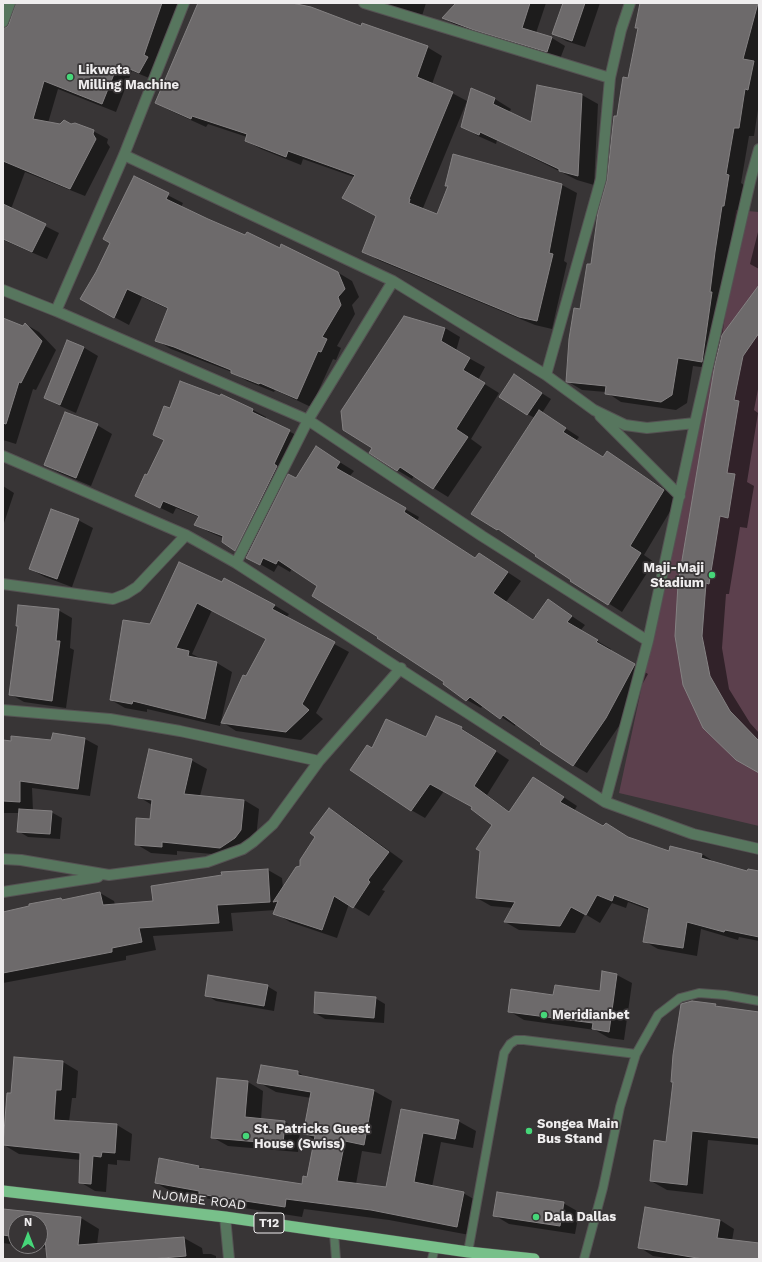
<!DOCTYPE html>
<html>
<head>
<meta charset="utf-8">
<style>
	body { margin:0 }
	#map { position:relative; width:762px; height:1262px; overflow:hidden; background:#383536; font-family:"Work Sans",sans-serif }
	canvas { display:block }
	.frame { position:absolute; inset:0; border:4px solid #efedee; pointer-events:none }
	.north { position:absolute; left:8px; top:1214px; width:40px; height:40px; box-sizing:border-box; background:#383536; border:1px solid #817f80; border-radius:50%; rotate:0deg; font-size:11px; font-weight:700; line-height:16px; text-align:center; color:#efedee }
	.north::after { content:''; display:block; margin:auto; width:14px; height:18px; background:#46d779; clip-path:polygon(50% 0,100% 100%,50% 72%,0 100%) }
</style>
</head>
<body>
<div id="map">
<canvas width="762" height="1262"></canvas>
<div class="frame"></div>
<div class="north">N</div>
</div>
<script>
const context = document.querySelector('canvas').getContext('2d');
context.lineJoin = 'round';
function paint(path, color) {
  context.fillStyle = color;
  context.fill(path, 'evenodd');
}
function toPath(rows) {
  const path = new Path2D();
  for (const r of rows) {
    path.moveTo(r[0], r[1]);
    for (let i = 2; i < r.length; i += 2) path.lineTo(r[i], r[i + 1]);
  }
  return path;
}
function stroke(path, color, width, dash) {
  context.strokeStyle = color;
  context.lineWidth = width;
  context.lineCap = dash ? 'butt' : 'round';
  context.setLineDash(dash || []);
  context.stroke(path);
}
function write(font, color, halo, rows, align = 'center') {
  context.font = font + ' "Work Sans",sans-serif';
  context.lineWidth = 3.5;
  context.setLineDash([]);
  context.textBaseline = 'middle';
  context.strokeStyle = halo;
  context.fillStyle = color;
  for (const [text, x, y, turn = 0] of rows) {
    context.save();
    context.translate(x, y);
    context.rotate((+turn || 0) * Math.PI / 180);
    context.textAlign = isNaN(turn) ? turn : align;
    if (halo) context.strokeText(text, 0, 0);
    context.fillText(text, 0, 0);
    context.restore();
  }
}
const green = toPath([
	[736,210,759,212,759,826,619,793,712,358]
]);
const shadow = toPath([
	[17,3,179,3,154,80,132,71,116,112,58,89,48,123,60,125,71,125,93,131,108,139,107,143,110,147,85,196,25,172,11,209,59,233,47,259,3,240,3,29,5,29,10,25],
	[199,3,287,3,427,47,442,56,432,84,452,93,467,101,423,208,424,210,438,215,449,187,446,185,562,185,577,193,564,261,567,263,552,329,535,325,378,260,364,251,377,216,354,177,303,159,301,165,261,149,246,141,247,137,208,124,206,127,171,111,156,103],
	[375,3,426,3,422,16],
	[452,3,546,3,536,33,552,38,565,46,560,59,488,37,456,25,443,18,455,5],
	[558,3,600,3,585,47,566,41,553,33,563,4],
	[641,3,759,3,759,103,754,136,749,136,741,183,744,185,739,214,737,214,730,261,727,302,722,337,759,290,759,384,754,410,758,413,747,482,754,486,747,528,740,527,729,594,726,594,722,648,729,689,750,723,759,733,759,772,684,685,715,369,693,366,687,403,676,410,621,402,606,392,582,390,567,381,581,310,592,265,608,180,617,117,629,79,639,29,636,27],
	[472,89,495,99,511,109,509,113,531,123,582,95,598,104,594,185,577,180,497,140,496,144,478,136,462,126],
	[134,178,183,203,181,207,246,236,337,272,352,281,359,297,352,305,355,314,337,346,341,348,336,360,333,359,311,407,275,390,274,392,247,381,232,372,171,349,156,340,168,309,142,297,129,325,95,307,96,272,111,243],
	[759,228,759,269,750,264],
	[404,317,445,328,460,337,456,351,485,367,478,380,499,393,471,439,482,447,448,497,414,476,412,479,397,470,373,448],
	[3,319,24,327,25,324,39,332,56,350,36,390,33,389,16,444,3,440],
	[83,347,98,356,76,413,60,406,45,398],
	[524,382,551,399,542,413,579,437,576,441,603,458,621,461,678,498,644,555,654,562,622,612,572,580,538,555,472,513,535,418,527,414],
	[221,395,253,410,266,417,265,419,302,438,286,472,289,475,296,479,317,448,354,471,349,477,419,517,417,521,476,559,480,554,521,581,506,602,534,621,548,600,585,625,580,631,611,649,610,651,648,674,619,726,587,773,573,765,516,723,515,726,483,705,481,708,467,700,445,682,379,636,318,586,292,568,290,572,278,565,274,572,235,550,223,538,209,532,196,525,199,517,176,508,173,514,136,496,148,476,165,441,154,434,170,409,220,397],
	[97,425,112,434,91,486,60,473,45,465],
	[3,486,14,493,3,526],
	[78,520,93,528,72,587,45,577,30,569],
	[180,563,274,605,289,614,286,618,349,652,316,713,323,719,301,740,236,731,222,722,267,640,212,610,192,654,204,660,217,663,232,672,220,726,147,709,147,712,125,708,111,700,151,625],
	[58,610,72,618,70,648,74,650,66,708,24,702,10,694],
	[461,728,509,760,487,795,510,812,547,786,577,806,574,811,604,828,606,824,631,839,669,852,671,847,702,854,716,863,748,872,759,872,759,941,739,937,738,940,701,929,697,956,658,949,644,941,649,910,628,902,626,908,612,903,600,923,585,914,575,933,519,930,505,922,513,908,491,906,477,898,494,824,474,807,444,791,425,818,411,810,373,749,426,739],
	[85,739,98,746,90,796,32,788,33,811,51,812,62,818,60,839,28,837,18,831,19,813,3,813,3,741,52,741],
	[191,760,207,769,200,796,244,800,259,809,256,839,236,856,177,851,177,855,151,853,136,844,151,820,152,805,139,797],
	[329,809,344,818,403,861,382,890,385,891,369,916,349,904,337,938,290,922,275,913,276,910,231,913,233,931,153,936,156,950,126,956,126,960,3,983,3,913,61,899,64,901,100,893,114,901,115,905,154,902,268,870,282,878,283,888,301,867],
	[617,975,632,983,624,1040,609,1038,595,1030,524,1020,509,1011,554,996,600,992],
	[267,986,277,992,274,1011,216,1001,206,995],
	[375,998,385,1004,384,1023,325,1019,315,1013],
	[715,1005,721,1008,759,1013,759,1145,708,1140,703,1194,667,1190,651,1181,667,1143,674,1083,672,1081],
	[63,1062,78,1071,76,1098,72,1098,69,1122,117,1125,132,1134,130,1161,117,1160,117,1165,108,1164,106,1192,95,1191,80,1182,81,1160,19,1154,4,1145,12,1094],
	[298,1072,307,1078,374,1091,392,1101,381,1154,362,1151,356,1184,386,1188,401,1110,458,1121,476,1131,473,1148,441,1142,432,1187,463,1193,481,1203,475,1236,389,1220,304,1209,302,1217,218,1204,210,1199,174,1193,156,1183,199,1166,205,1170,303,1185,308,1178,315,1140,304,1133,311,1098,276,1092,258,1082],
	[218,1079,248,1082,263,1091,261,1120,285,1122,300,1131,298,1152,228,1146,212,1137],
	[563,1203,579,1212,575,1234,509,1224,494,1215],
	[3,1210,81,1218,99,1229,97,1245,184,1238,202,1248,203,1254,211,1254,216,1256,216,1259,48,1259,47,1248,30,1246,40,1246,40,1222,16,1222,16,1245,3,1243],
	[720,1220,734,1229,732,1241,759,1244,759,1259,673,1259,653,1256,639,1247]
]);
const building = toPath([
	[16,3,162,3,144,55,148,57,139,73,118,64,102,104,44,81,33,119,60,124,64,120,71,124,75,123,94,130,93,134,96,139,70,189,3,161,3,28,7,27,9,24,16,3],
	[198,3,292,3,311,7,361,26,362,23,428,46,417,77,453,92,409,199,410,199,409,203,437,214,448,186,445,186,453,154,562,184,549,253,553,254,537,321,519,317,362,252,376,216,342,198,355,175,288,151,286,157,245,141,247,134,192,116,191,119,155,103,198,3],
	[456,3,530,3,522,28,552,37,547,52,474,30,442,18,456,3],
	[563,3,585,3,572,41,552,34,563,3],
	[640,3,758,3,743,59,754,61,748,90,745,89,739,128,734,128,726,174,729,175,724,206,722,206,715,252,710,292,712,292,702,362,678,358,672,395,661,402,605,394,606,386,566,382,569,339,574,308,580,309,587,264,591,264,598,212,607,180,614,116,617,116,623,77,628,78,638,28,635,28,640,3],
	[537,85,582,94,578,176,559,171,559,169,480,132,479,135,461,127,471,88,495,98,493,104,531,122,537,85],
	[134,176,169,193,166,199,208,219,245,235,247,232,280,248,281,244,338,272,345,289,338,297,341,305,322,337,327,339,321,352,318,351,297,399,260,383,259,384,231,373,231,370,174,347,155,341,168,308,127,289,114,318,80,299,96,272,110,243,103,239,134,176],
	[3,204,46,224,32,252,3,239,3,204],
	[759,285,759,333,743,356,734,400,739,401,727,473,735,474,728,518,720,516,709,584,706,583,702,636,710,676,730,711,759,741,759,773,736,760,703,728,683,685,675,636,678,584,715,364,722,335,759,285],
	[404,316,445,328,441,341,470,358,463,370,485,383,456,429,468,437,433,489,400,467,397,471,369,453,372,448,343,430,341,411,404,316],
	[3,318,23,326,25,323,42,341,21,383,19,382,6,424,3,423,3,318],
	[67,340,84,347,60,405,44,398,67,340],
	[514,374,542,393,527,415,499,397,514,374],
	[180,381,220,396,221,394,253,409,252,412,290,430,274,464,277,466,235,551,222,542,223,536,194,525,199,516,163,501,160,508,135,496,145,474,147,475,164,440,153,435,164,406,170,408,180,381],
	[539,410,566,428,563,432,603,457,607,451,664,490,630,546,641,553,608,605,570,581,571,580,535,556,536,555,498,529,497,530,471,514,539,410],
	[65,412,98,424,76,478,44,465,65,412],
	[316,446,340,462,336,468,406,508,404,512,475,558,479,553,508,572,493,593,533,620,548,599,572,616,567,622,598,640,596,642,635,664,606,718,573,766,540,744,541,743,503,715,500,719,470,697,466,701,443,684,444,682,377,638,378,637,312,596,317,586,278,560,276,564,263,558,260,565,246,558,288,474,296,478,316,446],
	[51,509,79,519,57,579,29,569,51,509],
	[179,562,222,582,224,578,275,605,272,609,335,642,302,704,309,710,286,732,221,723,243,675,246,676,266,639,197,603,176,648,189,651,188,656,217,662,205,719,133,701,132,704,110,700,123,620,150,624,179,562],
	[18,605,59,609,56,641,60,641,52,701,9,695,18,626,16,626,18,605],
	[436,716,462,727,461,729,496,751,474,786,509,812,533,777,564,797,560,802,603,826,606,823,628,837,669,851,670,846,702,854,701,858,747,871,748,869,759,871,759,937,725,930,724,932,687,922,683,948,643,942,649,908,614,895,612,901,597,895,586,915,571,907,560,926,504,922,515,902,476,898,480,851,476,849,492,825,471,809,472,807,430,784,411,811,350,770,367,745,372,748,386,719,426,737,436,716],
	[53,733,85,738,78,789,20,781,20,802,3,801,3,740,11,741,11,736,51,740,53,733],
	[149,749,192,759,184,794,244,800,241,830,235,838,220,848,162,842,162,847,135,845,136,818,150,819,152,800,138,798,149,749],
	[329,808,389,852,368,880,370,882,353,908,334,896,322,930,273,914,278,901,273,902,296,867,300,866,300,860,315,837,310,833,329,808],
	[19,809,52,811,50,834,17,832,19,809],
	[268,869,270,902,217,905,219,923,139,928,142,942,112,948,112,952,3,973,3,912,29,906,29,904,61,898,62,900,100,892,103,905,153,901,151,886,222,875,221,872,268,869],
	[602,971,617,974,609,1032,592,1029,593,1023,508,1012,511,989,553,995,555,985,600,991,602,971],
	[208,975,268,985,264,1006,205,996,208,975],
	[315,992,376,997,374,1018,314,1013,315,992],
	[692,1001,716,1004,715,1006,759,1012,759,1138,692,1131,687,1185,650,1181,654,1140,666,1142,673,1082,671,1082,673,1055,681,1004,692,1001],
	[14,1057,63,1061,61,1090,56,1090,54,1120,117,1124,115,1153,102,1152,101,1157,93,1156,91,1184,79,1183,80,1153,3,1145,7,1093,11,1093,14,1057],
	[261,1065,298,1071,298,1075,374,1090,364,1145,345,1141,337,1181,386,1187,401,1109,459,1120,455,1139,423,1133,414,1182,464,1192,457,1227,371,1210,286,1199,285,1207,199,1194,199,1191,155,1183,159,1158,199,1166,198,1168,302,1184,303,1176,307,1177,315,1136,303,1134,311,1092,257,1083,261,1065],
	[217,1078,248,1081,245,1117,285,1121,283,1144,211,1138,217,1078],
	[497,1192,564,1202,560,1226,493,1216,497,1192],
	[645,1207,720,1220,717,1238,759,1243,759,1259,703,1259,638,1248,645,1207],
	[3,1209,81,1217,78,1245,184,1237,186,1256,151,1259,47,1259,45,1240,40,1239,40,1222,16,1222,16,1237,3,1235,3,1209]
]);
const service = toPath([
	[334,1233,336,1259],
	[468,1252,504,1053,510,1044,516,1040,524,1040,636,1054],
	[432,1259,435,1247],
	[584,1259,603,1188,620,1107,636,1054,658,1015,680,998,699,993,725,995,759,1001]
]);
const minor = toPath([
	[364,3,610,78],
	[3,22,10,3],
	[124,155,393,281,546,375,594,410,625,425,647,428,695,423],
	[3,290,56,311,308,420,482,536,648,641],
	[56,311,124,155,184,3],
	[546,375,601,179,610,78,621,30,630,3],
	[600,416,680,496],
	[3,456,186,535,236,563,605,802,693,834,759,849],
	[236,563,308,420,393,281],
	[3,584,113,599,126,594,137,587,186,535],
	[3,710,110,719,180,731,319,761],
	[605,802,648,641,695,423,751,178,759,149],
	[3,859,21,860,109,875,207,862,243,849,253,842,273,824,319,761,401,668],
	[3,892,98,877]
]);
const tertiary = toPath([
	[225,1217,229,1259]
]);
const trunk = toPath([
	[3,1191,225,1217,468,1252,534,1259]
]);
const markers = [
	[70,77,4,"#46d779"],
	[712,575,4,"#46d779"],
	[544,1015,4,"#46d779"],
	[529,1131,4,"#46d779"],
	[246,1136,4,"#46d779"],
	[536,1217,4,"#46d779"]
];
const shields = [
	[269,1223,30]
];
const shieldNames = [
	["T12",269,1223]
];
const poiNames = [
	["Likwata",78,70],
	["Milling Machine",78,85],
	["Maji-Maji",704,568,"right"],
	["Stadium",704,583,"right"],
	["Meridianbet",552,1015],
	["Songea Main",537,1124],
	["Bus Stand",537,1139],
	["St. Patricks Guest",254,1129],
	["House (Swiss)",254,1144],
	["Dala Dallas",544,1217]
];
const streetNames = [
	["NJOMBE ROAD",199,1200,7]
];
paint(green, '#5c404d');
paint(shadow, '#0007');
paint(building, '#6d6a6b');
stroke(building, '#848182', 1);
stroke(service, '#555253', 10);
stroke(minor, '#555253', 12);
stroke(tertiary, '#555253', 12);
stroke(trunk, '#555253', 12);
stroke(service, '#57765e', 8);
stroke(minor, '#57765e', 10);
stroke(tertiary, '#57765e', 10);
stroke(trunk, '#78c08a', 11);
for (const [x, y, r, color] of markers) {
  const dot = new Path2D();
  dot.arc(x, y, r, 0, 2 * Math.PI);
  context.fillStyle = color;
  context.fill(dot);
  stroke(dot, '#383536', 1.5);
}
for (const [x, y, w] of shields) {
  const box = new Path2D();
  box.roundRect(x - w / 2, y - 10, w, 20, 3);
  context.fillStyle = '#383536';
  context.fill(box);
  stroke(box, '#efedee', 1);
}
write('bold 12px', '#efedee', null, shieldNames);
write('bold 13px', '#efedee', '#383536', poiNames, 'left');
write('13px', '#efedee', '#383536', streetNames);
</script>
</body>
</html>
